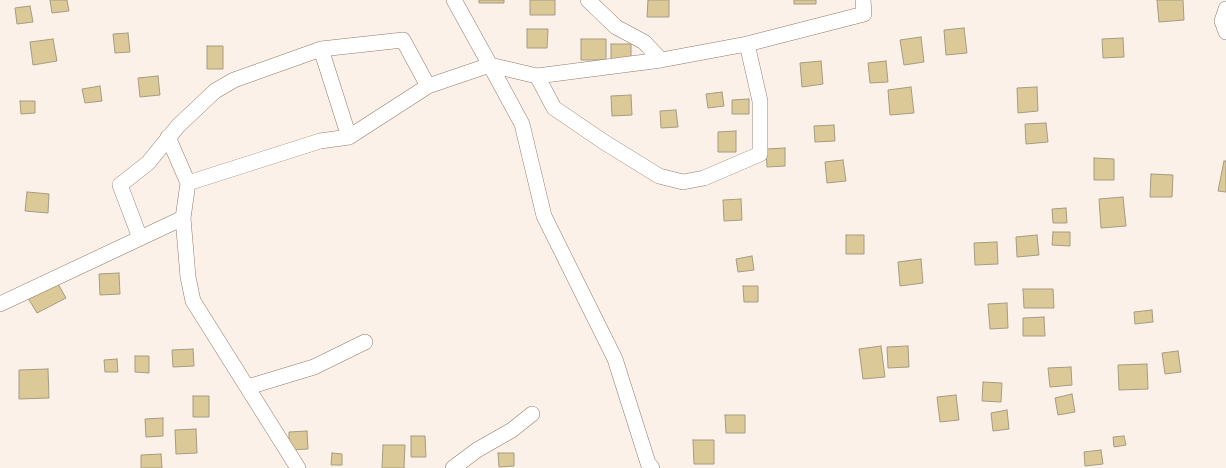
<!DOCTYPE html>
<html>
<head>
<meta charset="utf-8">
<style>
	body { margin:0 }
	canvas { display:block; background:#fbf1e9 }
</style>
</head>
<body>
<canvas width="1226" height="468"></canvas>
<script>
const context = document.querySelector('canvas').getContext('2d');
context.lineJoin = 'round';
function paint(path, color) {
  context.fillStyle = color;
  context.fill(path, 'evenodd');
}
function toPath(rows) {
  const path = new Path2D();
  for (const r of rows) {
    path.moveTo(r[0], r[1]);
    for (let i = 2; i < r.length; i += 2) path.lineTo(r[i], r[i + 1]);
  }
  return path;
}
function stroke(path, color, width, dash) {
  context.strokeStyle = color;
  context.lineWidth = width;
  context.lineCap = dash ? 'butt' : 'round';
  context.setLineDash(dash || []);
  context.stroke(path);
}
const building = toPath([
	[50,0,67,0,69,11,52,13,50,0],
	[479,0,504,0,504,3,479,3,479,0],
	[530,0,555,0,555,15,530,15,530,0],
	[648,0,669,0,669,17,647,17,648,0],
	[794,0,816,0,816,4,794,4,794,0],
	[1157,0,1183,0,1184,20,1159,22,1157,0],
	[30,6,33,22,17,24,15,8,30,6],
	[964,28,967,53,946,55,944,30,964,28],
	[527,29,548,29,547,48,527,48,527,29],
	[128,33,130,52,115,53,113,34,128,33],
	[921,37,924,62,904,65,900,40,921,37],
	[1123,38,1124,57,1103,58,1102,39,1123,38],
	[53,39,57,61,33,65,30,42,53,39],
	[581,39,606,39,606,60,581,60,581,39],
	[611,44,631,44,631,61,611,61,611,44],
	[207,46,223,46,223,69,207,69,207,46],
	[821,61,823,84,802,87,800,63,821,61],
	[886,61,888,82,870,83,868,63,886,61],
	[158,76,160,95,140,97,138,78,158,76],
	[100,86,102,101,85,103,82,89,100,86],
	[911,87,914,113,890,115,888,90,911,87],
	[1037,87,1038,111,1018,113,1017,88,1037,87],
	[722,92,724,106,708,108,706,94,722,92],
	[631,95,632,115,612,116,611,96,631,95],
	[749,99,749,114,732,114,732,100,749,99],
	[20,101,35,101,35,113,21,114,20,101],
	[676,110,678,127,661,128,660,111,676,110],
	[1046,123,1048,142,1026,144,1025,124,1046,123],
	[834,125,835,141,815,142,814,126,834,125],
	[736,131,736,152,718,152,718,132,736,131],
	[785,148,785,166,767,167,766,149,785,148],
	[1094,158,1114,159,1114,180,1094,180,1094,158],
	[843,160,846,181,827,183,825,162,843,160],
	[1224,161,1226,161,1226,192,1218,191,1224,161],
	[1151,174,1173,175,1172,197,1150,197,1151,174],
	[27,192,49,194,48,213,25,211,27,192],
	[1123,197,1126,226,1101,228,1099,199,1123,197],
	[741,199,742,220,724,221,723,200,741,199],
	[1066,208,1067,223,1053,223,1052,209,1066,208],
	[1053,232,1070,232,1070,246,1052,245,1053,232],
	[846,235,864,235,864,254,846,254,846,235],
	[1037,235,1039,255,1017,257,1016,237,1037,235],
	[997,242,998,264,975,265,974,243,997,242],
	[752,256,754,270,738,272,736,259,752,256],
	[921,259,923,283,900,286,898,262,921,259],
	[119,273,120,294,100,295,99,274,119,273],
	[57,282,66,298,37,313,28,298,57,282],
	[743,286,758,286,758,302,744,302,743,286],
	[1023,289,1053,289,1054,308,1024,308,1023,289],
	[1007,303,1008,328,990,329,988,304,1007,303],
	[1152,310,1153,322,1135,324,1134,312,1152,310],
	[1044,317,1045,336,1023,336,1023,318,1044,317],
	[881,346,885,377,863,379,859,349,881,346],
	[908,346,909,367,888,368,887,347,908,346],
	[193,349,194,366,173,367,172,350,193,349],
	[1178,351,1181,372,1165,374,1162,353,1178,351],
	[135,356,149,356,149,373,135,372,135,356],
	[117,359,118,372,105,372,104,360,117,359],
	[1147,364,1148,389,1119,390,1118,365,1147,364],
	[1071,367,1072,385,1050,387,1048,368,1071,367],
	[48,369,49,398,19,399,19,370,48,369],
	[983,382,1002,383,1001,402,982,401,983,382],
	[1072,394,1075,412,1058,415,1055,398,1072,394],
	[956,395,959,420,940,422,937,397,956,395],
	[193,396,209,396,209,417,193,417,193,396],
	[1007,410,1009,429,993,431,991,413,1007,410],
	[725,415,745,415,745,433,726,433,725,415],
	[163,418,163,436,146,437,145,419,163,418],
	[196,429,197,453,176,454,175,430,196,429],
	[307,431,308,449,289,450,289,432,307,431],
	[411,436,425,436,426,457,411,457,411,436],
	[1124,436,1126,445,1114,447,1113,437,1124,436],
	[693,440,714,440,714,464,694,464,693,440],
	[383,445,405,445,404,468,382,468,383,445],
	[1101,450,1103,464,1085,466,1084,452,1101,450],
	[332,453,342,454,342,465,331,465,332,453],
	[498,453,514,453,514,466,499,467,498,453],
	[161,454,162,468,141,468,141,455,161,454]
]);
const minor = toPath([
	[454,0,490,65,522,124,544,216,615,359,648,463,652,468],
	[588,0,616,27,644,42,661,60],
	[1226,9,1222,21,1226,32],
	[321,49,349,137],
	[537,76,554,108,604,142,659,176,683,182,704,178,760,154,760,101,747,44],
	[168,137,188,183],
	[183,218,188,277,193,301,298,468],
	[140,238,120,185,148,163,178,126,215,91,234,80,321,49,403,40,428,86],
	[0,304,183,218,188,183,320,141,349,137,428,86,490,65,537,76,661,60,747,44,864,14,863,0],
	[248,387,314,367,365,342],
	[453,468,477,450,512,430,532,414]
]);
paint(building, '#dbc998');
stroke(building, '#a69c82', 1);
stroke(minor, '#927b6a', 16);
stroke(minor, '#fff', 15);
</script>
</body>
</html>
